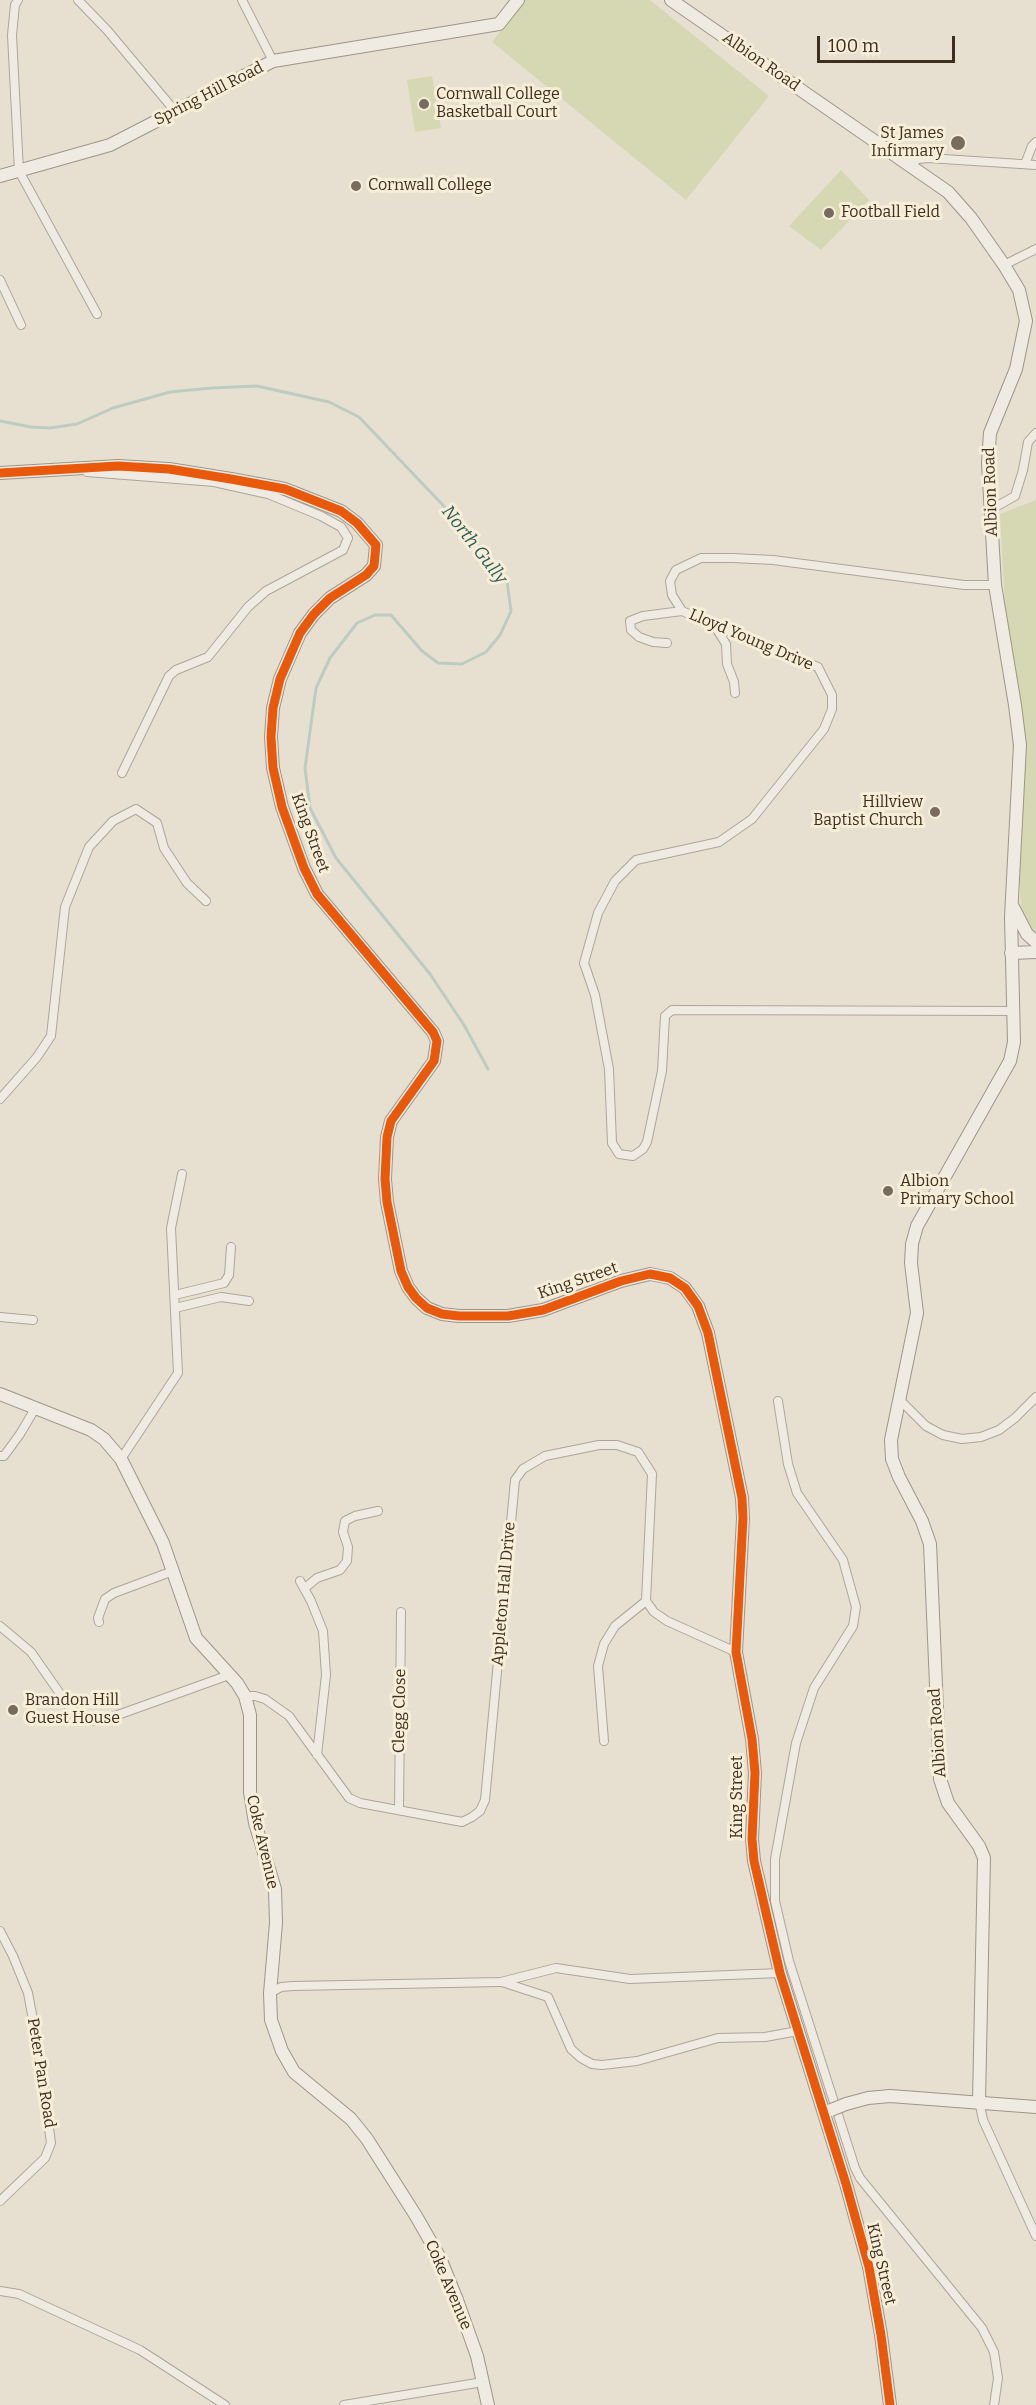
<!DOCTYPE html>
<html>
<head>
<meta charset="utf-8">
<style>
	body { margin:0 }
	#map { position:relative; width:1036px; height:2405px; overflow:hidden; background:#e7e0d1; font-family:Bitter,serif }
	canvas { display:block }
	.scale { position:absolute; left:817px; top:36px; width:138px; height:27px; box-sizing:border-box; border:3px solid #3d2e20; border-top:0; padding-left:8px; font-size:18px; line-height:21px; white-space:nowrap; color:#3d2e20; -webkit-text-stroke:4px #f7eed8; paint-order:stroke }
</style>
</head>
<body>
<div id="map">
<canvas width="1036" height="2405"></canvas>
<div class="scale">100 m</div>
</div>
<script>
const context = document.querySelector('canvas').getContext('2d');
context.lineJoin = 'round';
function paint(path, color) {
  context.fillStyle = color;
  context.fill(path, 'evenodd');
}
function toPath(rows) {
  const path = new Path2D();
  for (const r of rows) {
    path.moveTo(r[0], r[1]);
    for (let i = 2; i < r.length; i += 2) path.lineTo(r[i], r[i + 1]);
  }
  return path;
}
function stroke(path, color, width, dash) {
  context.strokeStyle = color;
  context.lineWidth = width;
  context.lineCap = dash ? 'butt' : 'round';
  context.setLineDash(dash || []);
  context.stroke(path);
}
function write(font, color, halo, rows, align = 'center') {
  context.font = font + ' Bitter,serif';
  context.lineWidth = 6;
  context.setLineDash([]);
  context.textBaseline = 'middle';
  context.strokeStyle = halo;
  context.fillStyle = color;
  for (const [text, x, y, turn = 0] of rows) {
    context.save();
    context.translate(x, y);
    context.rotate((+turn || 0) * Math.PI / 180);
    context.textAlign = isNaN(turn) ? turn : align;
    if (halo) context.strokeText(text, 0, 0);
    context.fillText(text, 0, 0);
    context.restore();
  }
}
const green = toPath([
	[525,0,650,0,769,96,686,200,492,42],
	[432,76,441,128,415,132,407,80],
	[841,170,869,200,821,250,789,226],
	[1036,500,1036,934,1030,929,1021,907,1000,514]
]);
const stream = toPath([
	[0,421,31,427,50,428,77,424,113,408,170,392,212,388,257,386,329,402,359,417,459,522,507,581,511,611,500,635,486,652,462,664,438,663,422,651,391,615,375,615,357,623,330,658,316,688,305,768,310,808,336,858,430,974,464,1025,488,1069]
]);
const street = toPath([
	[18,0,15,5,12,35,19,171,97,314],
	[78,0,107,30,175,111],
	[242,0,273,61],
	[911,164,918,159,928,158,1036,165],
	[1025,164,1032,146,1036,142],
	[1004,265,1036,249],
	[0,280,21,325],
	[87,472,214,482,268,494,321,516,341,527,348,538,343,550,266,591,248,607,208,657,176,670,169,676,122,773],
	[992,509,1015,496,1023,470,1028,442,1036,433],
	[995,585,964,585,773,560,733,558,701,558,676,570,670,581,672,595,682,611,761,645,818,667,832,695,832,709,824,729,752,819,719,842,636,860,615,881,598,913,584,963,595,995,609,1069,612,1143,619,1154,633,1156,643,1149,647,1142,662,1071,665,1016,672,1010,1014,1011],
	[713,623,726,644,727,664,734,682,735,693],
	[667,643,653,642,639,637,631,630,630,621,643,616,682,611],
	[0,1099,37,1057,51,1036,65,907,89,847,113,821,136,809,157,823,164,848,187,883,206,901],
	[175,1295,224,1283,229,1275,231,1247],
	[175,1308,221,1297,249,1301],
	[0,1317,33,1320],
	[899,1399,926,1426,943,1435,962,1439,981,1437,999,1430,1015,1418,1036,1397],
	[778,1401,788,1464,797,1493,843,1560,856,1607,853,1626,814,1688,796,1743,775,1859,775,1901,789,1961,855,2168,860,2178,982,2328,994,2352,998,2378,994,2405],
	[0,1456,4,1456,20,1434,36,1407],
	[121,1459,178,1373,171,1228,182,1174],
	[300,1581,311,1601,323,1631,326,1675,317,1755],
	[305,1588,317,1578,340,1570,347,1561,348,1547,343,1532,345,1521,355,1516,378,1511],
	[99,1622,98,1618,105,1599,114,1593,173,1571],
	[0,1626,31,1652,70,1708,84,1720,101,1721,229,1675],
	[245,1696,255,1696,265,1699,289,1716,349,1798,360,1803,462,1822,472,1817,480,1811,485,1800,515,1480,523,1469,545,1456,599,1445,617,1445,638,1452,652,1474,646,1601,654,1612,667,1621,736,1652],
	[604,1741,598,1666,604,1644,615,1626,646,1601],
	[399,1810,401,1612],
	[0,1931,13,1956,28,1993,37,2041,51,2143,45,2158,0,2201],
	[502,1982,548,1997,571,2049,581,2058,592,2064,602,2065,637,2061,718,2038,765,2037,798,2031],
	[270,1993,281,1987,293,1986,501,1982,556,1968,630,1979,780,1973],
	[979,2101,983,2120,1036,2236],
	[0,2291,19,2294,140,2350,225,2405],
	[344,2405,483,2382]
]);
const secondary = toPath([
	[671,0,948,192,971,218,1004,265,1019,290,1026,321,1016,369,990,433,988,463,995,585,1015,705,1020,745,1011,917,1014,1042,1010,1061,917,1226,912,1244,911,1263,917,1313,891,1440,892,1459,899,1477,922,1521,930,1544,940,1779,948,1803,979,1846,984,1858,979,2101],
	[0,176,110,145,273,61,499,24,518,0],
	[0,473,118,466,169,469,231,479,285,489,341,511,357,523,376,545,374,566,366,575,330,598,314,614,300,633,280,679,273,708,271,737,273,768,282,807,304,868,317,894,433,1032,437,1041,434,1061,391,1121,387,1137,385,1179,387,1202,401,1271,408,1287,416,1298,427,1308,442,1314,459,1316,508,1316,543,1310,621,1281,650,1274,670,1278,685,1288,698,1306,708,1333,742,1498,743,1518,736,1652,752,1739,755,1773,752,1839,754,1861,780,1973,846,2184,869,2267,881,2335,890,2405],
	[1013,907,1027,934,1036,942],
	[1011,953,1036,952],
	[0,1394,91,1430,104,1439,121,1459,163,1543,196,1638,237,1683,245,1696,250,1715,250,1792,255,1823,275,1889,276,1923,270,1993,271,2020,282,2051,294,2072,351,2119,367,2139,416,2216,440,2258,457,2300,477,2356,488,2405],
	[846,2104,868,2098,890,2096,1036,2107]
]);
const secondaryBridge = toPath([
	[831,2110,846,2104]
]);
const cycleway = toPath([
	[0,473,118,466,169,469,231,479,285,489,341,511,357,523,376,545,374,566,366,575,330,598,314,614,300,633,280,679,273,708,271,737,273,768,282,807,304,868,317,894,433,1032,437,1041,434,1061,391,1121,387,1137,385,1179,387,1202,401,1271,408,1287,416,1298,427,1308,442,1314,459,1316,508,1316,543,1310,621,1281,650,1274,670,1278,685,1288,698,1306,708,1333,742,1498,743,1518,736,1652,752,1739,755,1773,752,1839,754,1861,780,1973,846,2184,869,2267,881,2335,890,2405]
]);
const markers = [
	[424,104,6,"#786c5e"],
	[958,143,8,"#786c5e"],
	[356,186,6,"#786c5e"],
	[829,213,6,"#786c5e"],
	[935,812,6,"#786c5e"],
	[888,1191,6,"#786c5e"],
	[13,1710,6,"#786c5e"]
];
const streetNames = [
	["Albion Road",761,62,35],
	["Spring Hill Road",209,94,-27],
	["Albion Road",991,492,-92],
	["Lloyd Young Drive",751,640,23],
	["King Street",310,833,70],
	["King Street",578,1281,-19],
	["Appleton Hall Drive",504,1594,-85],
	["Clegg Close",400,1711,-89],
	["Albion Road",938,1733,-94],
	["King Street",738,1797,-90],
	["Coke Avenue",262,1842,77],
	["Peter Pan Road",41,2073,81],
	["King Street",881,2264,77],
	["Coke Avenue",448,2285,67]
];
const poiNames = [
	["Cornwall College",436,95],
	["Basketball Court",436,113],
	["St James",944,134,"right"],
	["Infirmary",944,152,"right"],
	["Cornwall College",368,186],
	["Football Field",841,213],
	["Hillview",923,803,"right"],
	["Baptist Church",923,821,"right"],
	["Albion",900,1182],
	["Primary School",900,1200],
	["Brandon Hill",25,1701],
	["Guest House",25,1719]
];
const waterNames = [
	["North Gully",474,545,52]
];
paint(green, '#d6d7b3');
stroke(stream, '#bcccc2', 3);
stroke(street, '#ada599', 10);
stroke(secondary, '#9c958a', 14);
stroke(street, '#efebe3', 8);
stroke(secondary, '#efebe3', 12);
stroke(secondaryBridge, '#9c958a', 14, []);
stroke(secondaryBridge, '#efebe3', 12);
stroke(cycleway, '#e8590c', 9);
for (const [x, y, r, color] of markers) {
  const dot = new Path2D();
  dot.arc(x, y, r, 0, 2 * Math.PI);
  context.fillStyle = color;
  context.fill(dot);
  stroke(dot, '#f7eed8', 2);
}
write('16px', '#3d2e20', '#f7eed8', streetNames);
write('16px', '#3d2e20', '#f7eed8', poiNames, 'left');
write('italic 18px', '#2f5d5a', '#f7eed8', waterNames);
</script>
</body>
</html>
